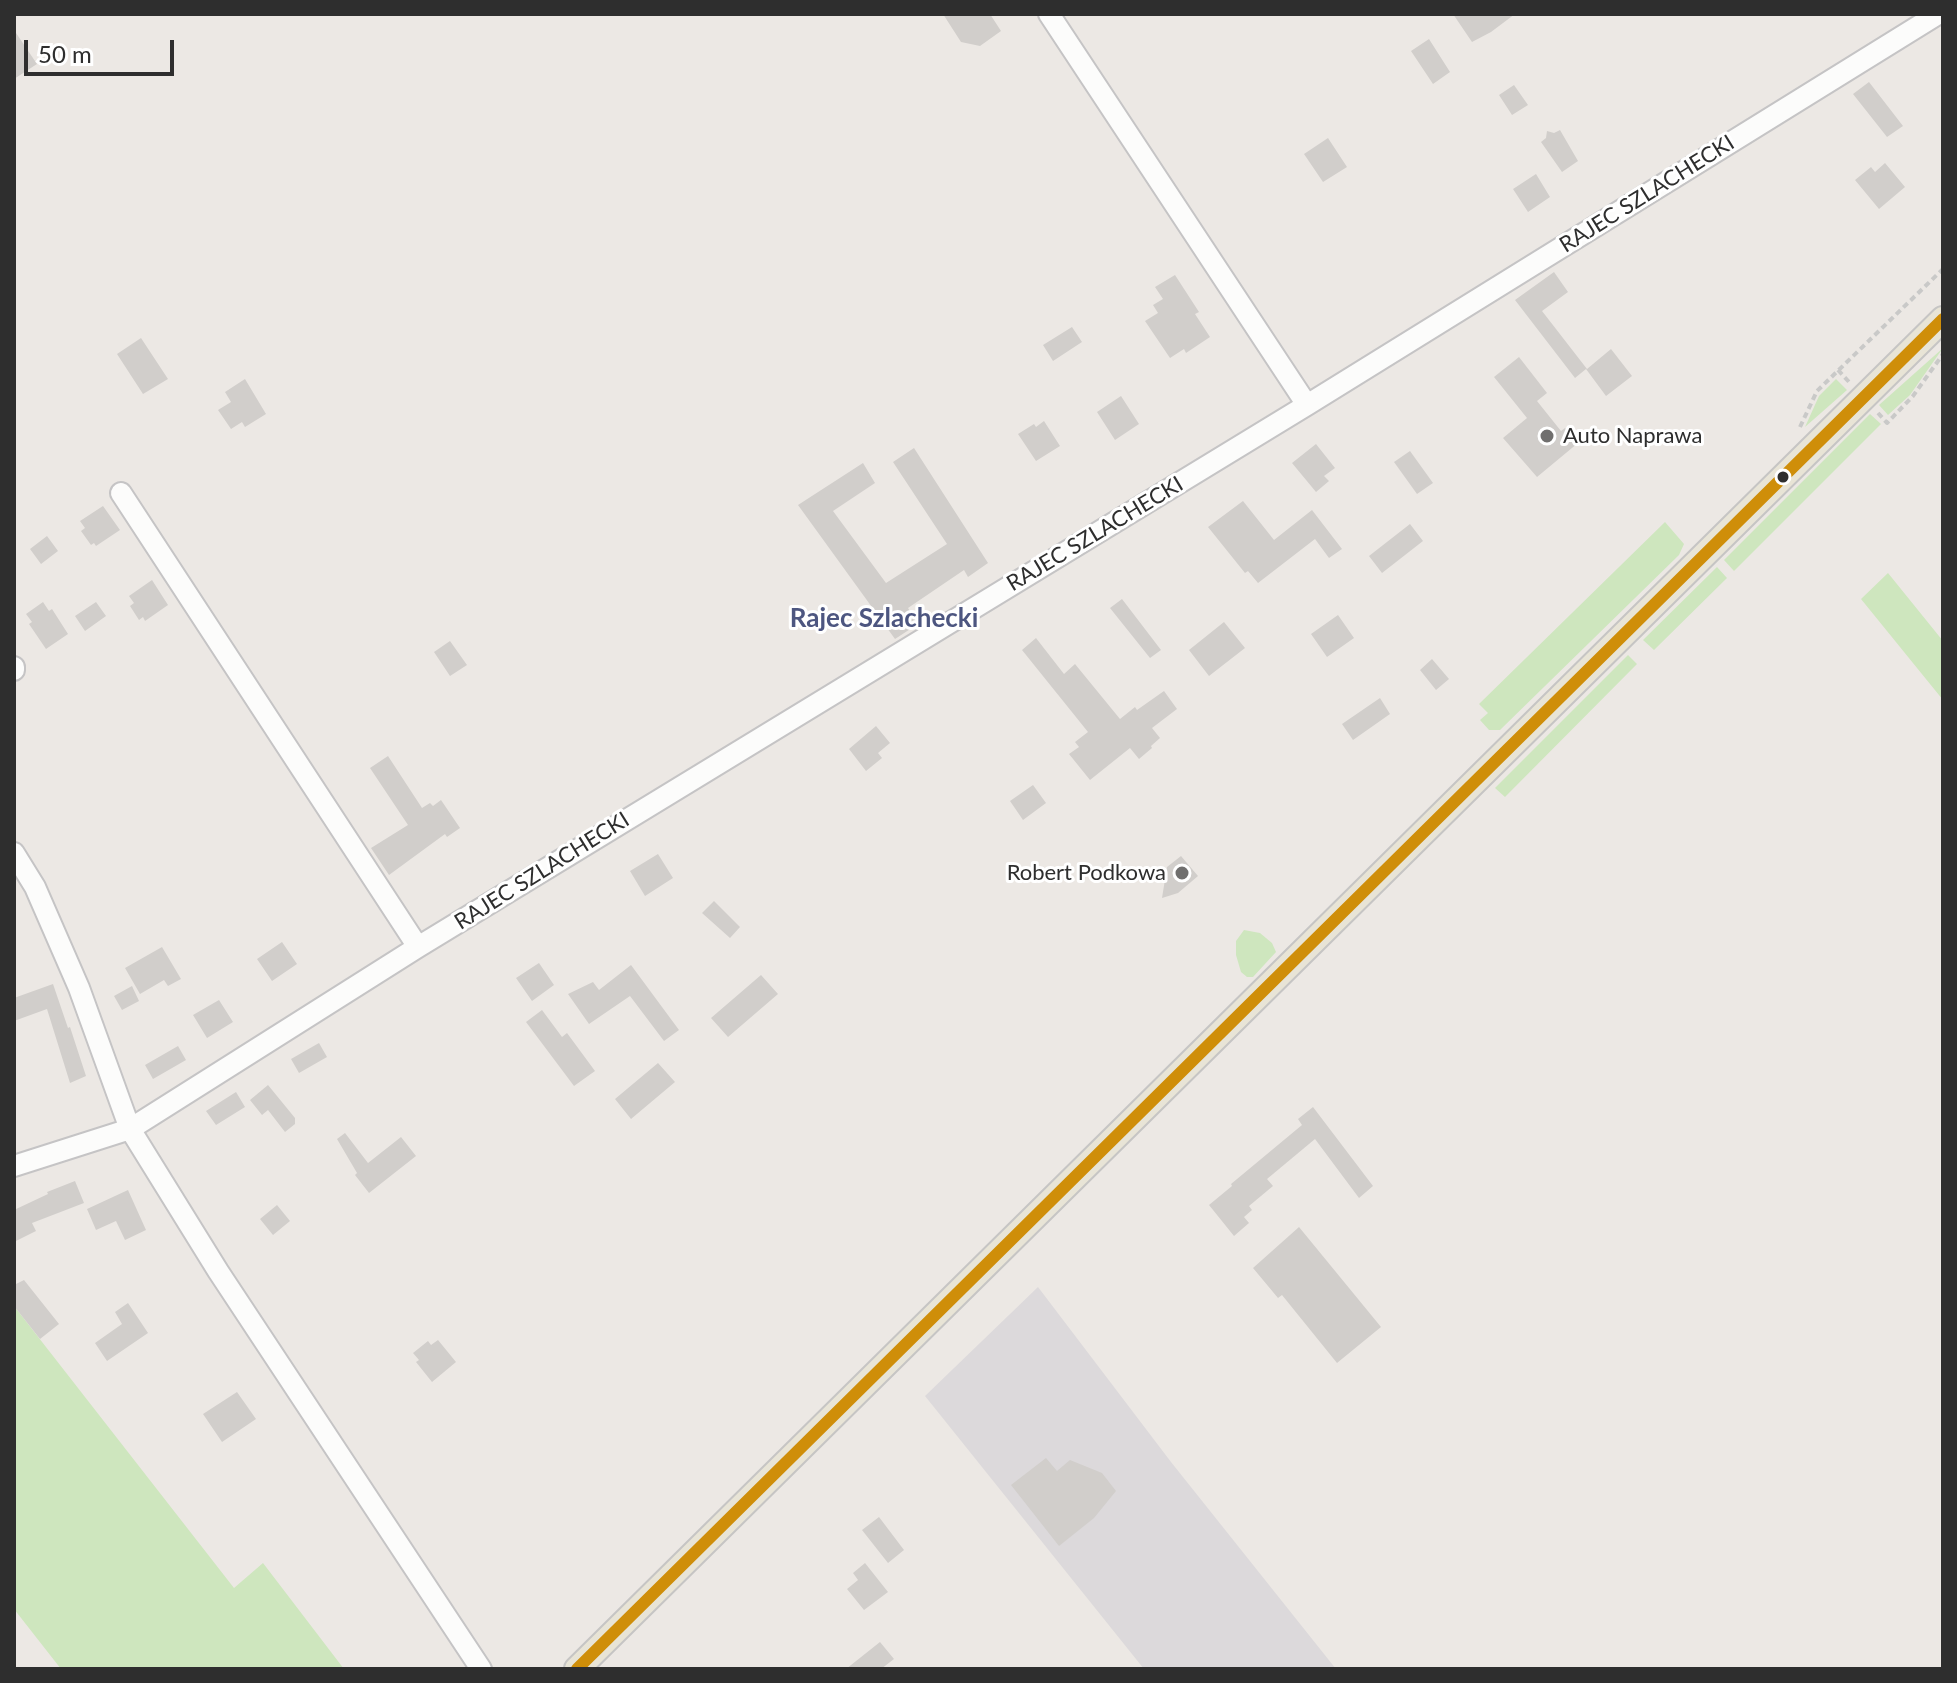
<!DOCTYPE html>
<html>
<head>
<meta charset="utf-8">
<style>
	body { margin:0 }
	#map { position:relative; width:1957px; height:1683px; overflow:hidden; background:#ece8e4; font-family:Lato,sans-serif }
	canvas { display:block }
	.frame { position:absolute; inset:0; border:16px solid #2e2e2e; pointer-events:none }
	.scale { position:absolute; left:24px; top:40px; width:150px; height:36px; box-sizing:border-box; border:4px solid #2e2e2e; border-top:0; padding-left:10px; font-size:24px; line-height:28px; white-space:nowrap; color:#2e2e2e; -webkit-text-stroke:6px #fff; paint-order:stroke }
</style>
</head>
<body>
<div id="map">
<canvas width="1957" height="1683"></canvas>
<div class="frame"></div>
<div class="scale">50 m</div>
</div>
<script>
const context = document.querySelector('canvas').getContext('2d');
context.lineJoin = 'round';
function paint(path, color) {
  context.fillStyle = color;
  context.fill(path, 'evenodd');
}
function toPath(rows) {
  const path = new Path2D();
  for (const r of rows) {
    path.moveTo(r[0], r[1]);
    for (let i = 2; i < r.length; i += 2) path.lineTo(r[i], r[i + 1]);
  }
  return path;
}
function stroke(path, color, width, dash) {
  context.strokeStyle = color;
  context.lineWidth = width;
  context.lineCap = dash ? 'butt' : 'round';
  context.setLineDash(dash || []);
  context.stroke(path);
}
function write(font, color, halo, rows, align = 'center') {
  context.font = font + ' Lato,sans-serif';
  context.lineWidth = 6;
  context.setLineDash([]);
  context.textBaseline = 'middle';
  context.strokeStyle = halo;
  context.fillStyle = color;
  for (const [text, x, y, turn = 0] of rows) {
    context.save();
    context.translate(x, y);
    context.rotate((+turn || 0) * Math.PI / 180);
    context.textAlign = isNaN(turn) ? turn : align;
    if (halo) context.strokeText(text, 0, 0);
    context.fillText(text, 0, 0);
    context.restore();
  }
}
const industrial = toPath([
	[1038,1287,1171,1462,1336,1669,1144,1669,925,1396]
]);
const green = toPath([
	[1943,348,1910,395,1888,415,1879,405],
	[1836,379,1847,390,1805,427,1819,396],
	[1870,414,1881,424,1734,571,1724,560],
	[1665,522,1684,544,1679,555,1500,730,1489,730,1480,720,1488,713,1479,704],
	[1717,567,1727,578,1654,650,1643,640],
	[1888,573,1943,641,1943,700,1861,599],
	[1628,655,1637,664,1505,797,1495,788],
	[1244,930,1260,933,1272,943,1276,952,1253,977,1247,977,1241,972,1236,955,1236,941],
	[14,1306,234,1588,263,1563,344,1669,61,1669,14,1609]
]);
const building = toPath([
	[943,14,990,14,1001,31,980,46,961,42],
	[1453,14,1515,14,1491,32,1472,42],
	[14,30,37,64,14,79],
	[1429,39,1450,72,1433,84,1411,51],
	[1869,82,1903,126,1887,137,1853,94],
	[1514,85,1528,105,1512,115,1499,95],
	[1560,130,1578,161,1562,172,1541,142,1546,138,1547,131,1554,133],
	[1328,138,1347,167,1323,182,1304,154],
	[1885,163,1905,187,1879,209,1855,180,1871,167,1875,172],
	[1536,174,1550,197,1528,212,1513,189],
	[1554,272,1568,292,1542,311,1556,329,1587,369,1611,349,1632,376,1606,396,1586,369,1575,378,1515,300],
	[1175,275,1199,312,1195,314,1210,337,1186,353,1184,349,1170,358,1145,321,1158,313,1153,305,1163,299,1155,287],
	[1072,327,1082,342,1053,361,1043,345],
	[141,338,168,379,143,394,117,354],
	[1519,357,1547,393,1537,401,1561,431,1565,428,1578,443,1537,477,1503,438,1527,418,1494,377],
	[245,379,266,414,245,427,242,422,231,429,218,410,231,402,225,392],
	[1121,396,1139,424,1115,440,1097,412],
	[1044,421,1060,446,1036,461,1018,434,1034,424,1036,427],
	[1316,444,1335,468,1324,476,1329,481,1316,492,1292,463],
	[914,448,988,563,968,577,964,570,908,608,918,624,895,639,798,505,863,463,875,483,833,511,886,583,947,544,893,462],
	[1410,451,1433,483,1417,494,1394,462],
	[1243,501,1274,540,1312,510,1342,549,1329,558,1315,539,1258,583,1248,571,1245,573,1208,527],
	[103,506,120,530,96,546,94,543,91,545,81,531,85,528,80,521],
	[1410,524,1423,541,1382,573,1369,556],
	[47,536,58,551,41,564,30,549],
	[152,580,168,605,145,621,143,617,139,620,130,606,134,603,129,596],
	[1122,599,1161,650,1150,658,1110,608],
	[43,602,49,611,52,609,68,634,46,649,29,624,32,622,26,614],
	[96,602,106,616,85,631,75,616],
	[1338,615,1354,638,1327,657,1311,634],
	[1224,622,1245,648,1209,676,1189,650],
	[1036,638,1064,674,1075,664,1120,719,1135,707,1137,710,1164,691,1177,709,1152,728,1160,738,1151,746,1152,748,1139,759,1130,748,1090,780,1069,754,1079,747,1075,742,1088,732,1022,650],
	[450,641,467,665,450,676,434,652],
	[1432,659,1449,679,1436,690,1420,670],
	[1380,698,1390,714,1353,740,1342,724],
	[876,726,890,743,878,753,882,758,866,771,849,749],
	[388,756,422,808,430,803,433,806,441,800,460,828,447,837,445,834,389,875,371,848,408,825,370,768],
	[1033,785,1046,803,1023,820,1010,801],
	[658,854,673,878,645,896,630,871],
	[1181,856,1198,876,1178,893,1162,898,1167,867],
	[714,901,740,927,730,938,702,913],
	[282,942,297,964,272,981,257,959],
	[162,947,181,979,168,986,164,980,140,994,125,968],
	[539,963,554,985,532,1001,516,978],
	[631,965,679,1030,664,1041,630,996,589,1024,568,994,593,982,599,990],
	[761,975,778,994,728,1037,711,1018],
	[53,984,68,1028,70,1027,86,1076,70,1083,47,1009,14,1021,14,998],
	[132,986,139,1001,122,1010,114,996],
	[219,1000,233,1022,207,1038,193,1015],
	[542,1010,562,1037,567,1033,595,1071,574,1086,526,1022],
	[319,1043,327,1057,299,1073,291,1059],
	[178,1046,186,1060,153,1079,145,1065],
	[658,1063,675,1082,631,1119,615,1099],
	[268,1085,295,1118,295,1124,285,1132,268,1110,262,1115,250,1100],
	[236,1092,245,1107,216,1125,206,1111],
	[1313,1107,1373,1186,1359,1198,1315,1139,1267,1179,1273,1186,1249,1206,1252,1210,1244,1217,1249,1223,1234,1236,1209,1205,1232,1186,1231,1184,1302,1125,1298,1119],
	[345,1133,368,1163,401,1137,416,1156,369,1193,355,1175,357,1173,337,1139],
	[75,1181,84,1203,32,1223,36,1231,14,1242,14,1210,48,1194,47,1192],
	[128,1190,146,1230,125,1240,116,1221,96,1230,87,1209],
	[277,1205,290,1221,273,1235,260,1219],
	[1299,1227,1381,1327,1337,1363,1282,1295,1278,1298,1253,1268],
	[24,1280,59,1324,40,1339,14,1306,14,1285],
	[128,1303,148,1333,107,1361,95,1343,122,1324,115,1312],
	[438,1340,456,1362,432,1382,416,1362,419,1360,413,1353,428,1341,431,1345],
	[237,1392,256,1419,222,1442,203,1414],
	[1046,1458,1057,1471,1070,1460,1102,1473,1116,1491,1094,1518,1059,1546,1011,1485],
	[879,1517,904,1550,888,1563,862,1530],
	[865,1563,888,1592,864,1610,847,1589,858,1580,853,1573],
	[880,1642,894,1659,881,1669,846,1669]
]);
const path = toPath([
	[1838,370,1850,383],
	[1878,413,1887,423,1913,396,1943,354],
	[1800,427,1817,391,1943,269]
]);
const minor = toPath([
	[1049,14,1307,405],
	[121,493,418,947],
	[14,667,14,670],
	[14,853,35,887,79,988,130,1129,218,1271,481,1669],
	[14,1166,130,1129,418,947,1307,405,1938,14]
]);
const major = toPath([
	[577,1669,1943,319]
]);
const bus1 = toPath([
	[577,1669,1943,319]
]);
const markers = [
	[1547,436,8,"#706f6e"],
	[1783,477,7,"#2e2e2e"],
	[1182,873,8,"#706f6e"]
];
const streetNames = [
	["RAJEC SZLACHECKI",1647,194,-32],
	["RAJEC SZLACHECKI",1095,534,-31],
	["RAJEC SZLACHECKI",542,871,-32]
];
const poiNames = [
	["Auto Naprawa",1563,436],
	["Robert Podkowa",1166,873,"right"]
];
const quarterNames = [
	["Rajec Szlachecki",884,619]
];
paint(industrial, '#dcd9db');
paint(green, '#cee6be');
paint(building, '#d1cecb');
stroke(minor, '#c5c4c5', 24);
stroke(major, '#c6c5c4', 28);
stroke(path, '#c9c9c8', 4, [6, 4]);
stroke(minor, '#fcfcfb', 20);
stroke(major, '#e8e4d6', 24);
stroke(bus1, '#cf8e09', 12);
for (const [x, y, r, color] of markers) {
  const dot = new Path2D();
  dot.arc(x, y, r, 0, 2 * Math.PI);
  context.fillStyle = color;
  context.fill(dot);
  stroke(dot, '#fff', 3);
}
write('22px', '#2e2e2e', '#fff', streetNames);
write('22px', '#2e2e2e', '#fff', poiNames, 'left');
write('bold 26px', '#4d5680', '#fff', quarterNames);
</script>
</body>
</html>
